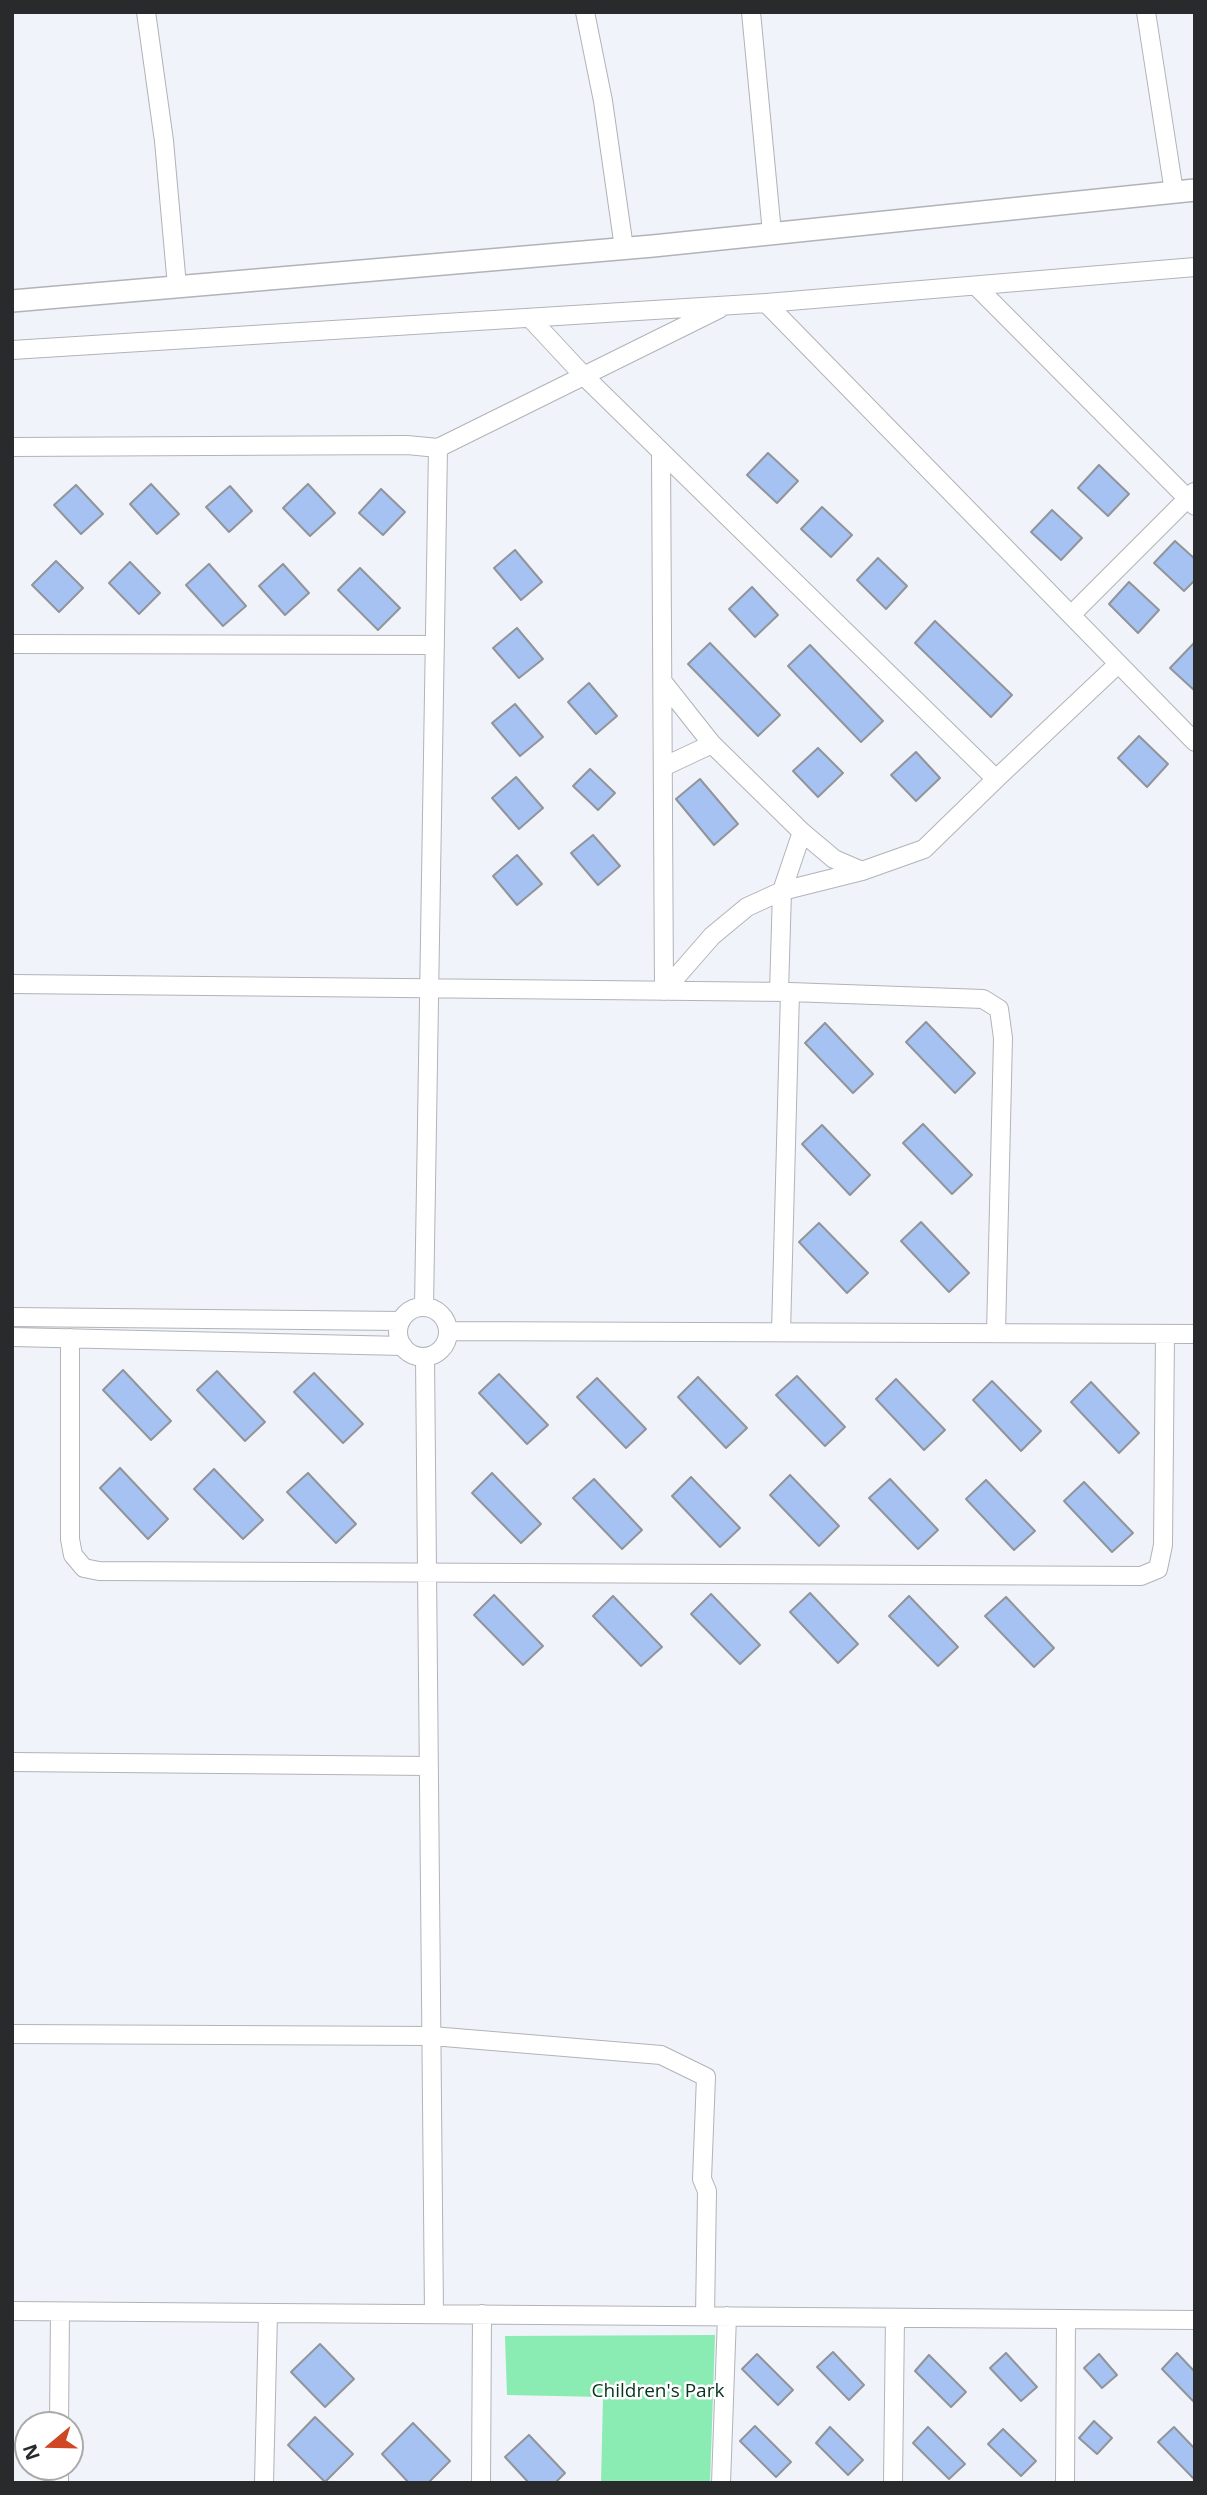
<!DOCTYPE html>
<html>
<head>
<meta charset="utf-8">
<style>
	body { margin:0 }
	#map { position:relative; width:1207px; height:2495px; overflow:hidden; background:#f0f3f9; font-family:"Open Sans",sans-serif }
	canvas { display:block }
	.frame { position:absolute; inset:0; border:14px solid #292a2c; pointer-events:none }
	.north { position:absolute; left:14px; top:2411px; width:70px; height:70px; box-sizing:border-box; background:#fff; border:2px solid #a9aaab; border-radius:50%; rotate:251deg; font-size:19px; font-weight:700; line-height:28px; text-align:center; color:#292a2c }
	.north::after { content:''; display:block; margin:auto; width:24px; height:32px; background:#d04724; clip-path:polygon(50% 0,100% 100%,50% 72%,0 100%) }
</style>
</head>
<body>
<div id="map">
<canvas width="1207" height="2495"></canvas>
<div class="frame"></div>
<div class="north">N</div>
</div>
<script>
const context = document.querySelector('canvas').getContext('2d');
context.lineJoin = 'round';
function paint(path, color) {
  context.fillStyle = color;
  context.fill(path, 'evenodd');
}
function toPath(rows) {
  const path = new Path2D();
  for (const r of rows) {
    if (r.length === 3) {
      path.moveTo(r[0] + r[2], r[1]);
      path.arc(r[0], r[1], r[2], 0, 2 * Math.PI);
      continue;
    }
    path.moveTo(r[0], r[1]);
    for (let i = 2; i < r.length; i += 2) path.lineTo(r[i], r[i + 1]);
  }
  return path;
}
function stroke(path, color, width, dash) {
  context.strokeStyle = color;
  context.lineWidth = width;
  context.lineCap = dash ? 'butt' : 'round';
  context.setLineDash(dash || []);
  context.stroke(path);
}
function write(font, color, halo, rows, align = 'center') {
  context.font = font + ' "Open Sans",sans-serif';
  context.lineWidth = 5;
  context.setLineDash([]);
  context.textBaseline = 'middle';
  context.strokeStyle = halo;
  context.fillStyle = color;
  for (const [text, x, y, turn = 0] of rows) {
    context.save();
    context.translate(x, y);
    context.rotate((+turn || 0) * Math.PI / 180);
    context.textAlign = isNaN(turn) ? turn : align;
    if (halo) context.strokeText(text, 0, 0);
    context.fillText(text, 0, 0);
    context.restore();
  }
}
const green = toPath([
	[715,2335,710,2483,601,2483,603,2397,507,2395,505,2336]
]);
const building = toPath([
	[768,453,798,481,777,503,747,475,768,453],
	[1099,465,1129,494,1108,516,1078,488,1099,465],
	[151,484,179,514,157,534,130,504,151,484],
	[308,484,335,513,310,536,283,508,308,484],
	[76,485,103,514,81,534,54,505,76,485],
	[230,486,252,511,229,532,206,507,230,486],
	[381,489,405,512,383,535,359,513,381,489],
	[822,507,852,535,831,557,801,529,822,507],
	[1052,510,1082,538,1061,560,1031,532,1052,510],
	[1175,541,1195,559,1195,580,1184,591,1154,563,1175,541],
	[515,550,542,582,521,600,494,568,515,550],
	[878,558,907,586,886,609,857,580,878,558],
	[56,561,83,588,59,612,32,585,56,561],
	[130,562,160,593,139,614,109,583,130,562],
	[209,564,246,606,223,626,186,585,209,564],
	[283,564,309,593,285,615,259,586,283,564],
	[360,568,400,608,378,630,338,590,360,568],
	[1129,582,1159,610,1138,633,1109,604,1129,582],
	[752,587,778,615,755,637,729,609,752,587],
	[935,621,1012,695,991,717,915,643,935,621],
	[517,628,543,659,519,678,493,648,517,628],
	[1195,642,1195,691,1170,668,1195,642],
	[710,643,780,715,758,736,688,664,710,643],
	[810,645,883,721,861,742,788,666,810,645],
	[589,683,617,716,596,734,568,702,589,683],
	[515,704,543,737,520,756,492,723,515,704],
	[1139,736,1168,764,1147,787,1118,758,1139,736],
	[818,748,843,773,818,797,793,771,818,748],
	[916,752,940,778,916,801,891,775,916,752],
	[590,769,615,793,598,810,573,786,590,769],
	[516,777,543,808,519,829,492,798,516,777],
	[700,779,738,824,714,845,676,799,700,779],
	[593,835,620,866,598,885,571,853,593,835],
	[517,855,542,884,517,905,493,876,517,855],
	[926,1022,975,1073,955,1093,906,1042,926,1022],
	[825,1023,873,1074,853,1093,805,1043,825,1023],
	[923,1124,972,1175,952,1194,903,1143,923,1124],
	[822,1125,870,1175,850,1195,802,1144,822,1125],
	[921,1222,969,1273,949,1292,901,1241,921,1222],
	[819,1223,868,1273,847,1293,799,1242,819,1223],
	[123,1370,171,1421,151,1440,103,1390,123,1370],
	[217,1371,265,1422,245,1441,197,1390,217,1371],
	[314,1373,363,1424,343,1443,294,1392,314,1373],
	[499,1374,548,1425,527,1444,479,1393,499,1374],
	[797,1376,845,1427,825,1446,776,1395,797,1376],
	[698,1377,747,1428,726,1448,678,1397,698,1377],
	[597,1378,646,1429,626,1448,577,1397,597,1378],
	[896,1379,945,1430,924,1450,876,1399,896,1379],
	[992,1381,1041,1431,1021,1451,973,1400,992,1381],
	[1091,1382,1139,1433,1119,1453,1071,1402,1091,1382],
	[120,1468,168,1519,148,1539,100,1488,120,1468],
	[214,1469,263,1520,243,1539,194,1489,214,1469],
	[308,1473,356,1524,336,1543,287,1492,308,1473],
	[492,1473,541,1524,521,1543,472,1493,492,1473],
	[790,1475,839,1526,819,1546,770,1495,790,1475],
	[691,1477,740,1528,720,1547,672,1496,691,1477],
	[594,1479,642,1530,622,1549,573,1498,594,1479],
	[890,1479,938,1530,918,1549,869,1498,890,1479],
	[986,1480,1035,1531,1014,1550,966,1499,986,1480],
	[1084,1482,1133,1533,1112,1552,1064,1501,1084,1482],
	[810,1593,858,1644,838,1663,790,1612,810,1593],
	[711,1594,760,1645,740,1664,691,1614,711,1594],
	[494,1595,543,1646,523,1665,474,1615,494,1595],
	[613,1596,662,1647,641,1666,593,1616,613,1596],
	[909,1596,958,1647,938,1666,889,1616,909,1596],
	[1006,1597,1054,1648,1034,1667,985,1616,1006,1597],
	[320,2344,354,2379,325,2407,291,2372,320,2344],
	[833,2352,864,2385,849,2400,817,2367,833,2352],
	[1006,2353,1037,2387,1021,2401,990,2368,1006,2353],
	[1177,2353,1195,2372,1195,2403,1162,2369,1177,2353],
	[757,2354,793,2390,778,2405,742,2369,757,2354],
	[1099,2354,1117,2375,1102,2388,1084,2368,1099,2354],
	[929,2355,966,2392,951,2407,915,2371,929,2355],
	[315,2417,353,2454,325,2482,288,2445,315,2417],
	[1094,2421,1112,2438,1097,2454,1079,2438,1094,2421],
	[413,2423,450,2461,428,2483,409,2483,382,2454,413,2423],
	[755,2426,791,2462,776,2477,740,2441,755,2426],
	[830,2427,863,2460,848,2475,816,2443,830,2427],
	[928,2427,965,2464,949,2479,913,2443,928,2427],
	[1174,2427,1195,2449,1195,2480,1158,2442,1174,2427],
	[1003,2429,1036,2461,1021,2476,988,2444,1003,2429],
	[529,2435,565,2473,555,2483,529,2483,505,2457,529,2435]
]);
const minor = toPath([
	[146,12,164,141,177,286],
	[585,12,603,101,624,248],
	[751,12,772,233],
	[1146,12,1174,192],
	[976,286,1195,506],
	[766,303,1195,742],
	[530,318,584,376,996,779,1118,664],
	[12,350,766,303,1195,267],
	[12,447,407,445,438,448],
	[661,452,664,991],
	[1071,615,1194,492],
	[12,644,435,645],
	[663,682,712,744,802,832,834,859,862,871],
	[663,767,712,744],
	[12,984,790,992,781,1332],
	[664,991,712,936,747,907,782,891,862,871,924,849,996,779],
	[779,992,782,891,802,832],
	[790,992,983,999,999,1009,1003,1038,996,1333],
	[423,1332,25],
	[424,1307,438,448,719,309],
	[12,1317,401,1321],
	[449,1331,1195,1334],
	[12,1337,403,1346],
	[70,1338,70,1539,73,1555,84,1568,99,1571,1141,1576,1158,1569,1163,1545,1165,1334],
	[425,1357,434,2314],
	[12,1762,429,1766],
	[12,2034,432,2036,661,2055,706,2077,702,2179,707,2191,705,2316],
	[12,2311,1195,2320],
	[59,2425,60,2312],
	[59,2483,59,2467],
	[264,2483,268,2313],
	[481,2483,482,2314],
	[721,2483,727,2316],
	[893,2483,895,2318],
	[1065,2483,1066,2319]
]);
const tertiary = toPath([
	[12,301,653,246,1195,190]
]);
const parkNames = [
	["Children's Park",658,2392]
];
paint(green, '#8aebb3');
paint(building, '#a6c2f2');
stroke(building, '#919499', 2);
stroke(minor, '#b0b3b8', 20);
stroke(tertiary, '#b0b3b8', 24);
stroke(minor, '#fff', 18);
stroke(tertiary, '#fff', 21);
write('19px', '#07341e', '#fff', parkNames);
</script>
</body>
</html>
